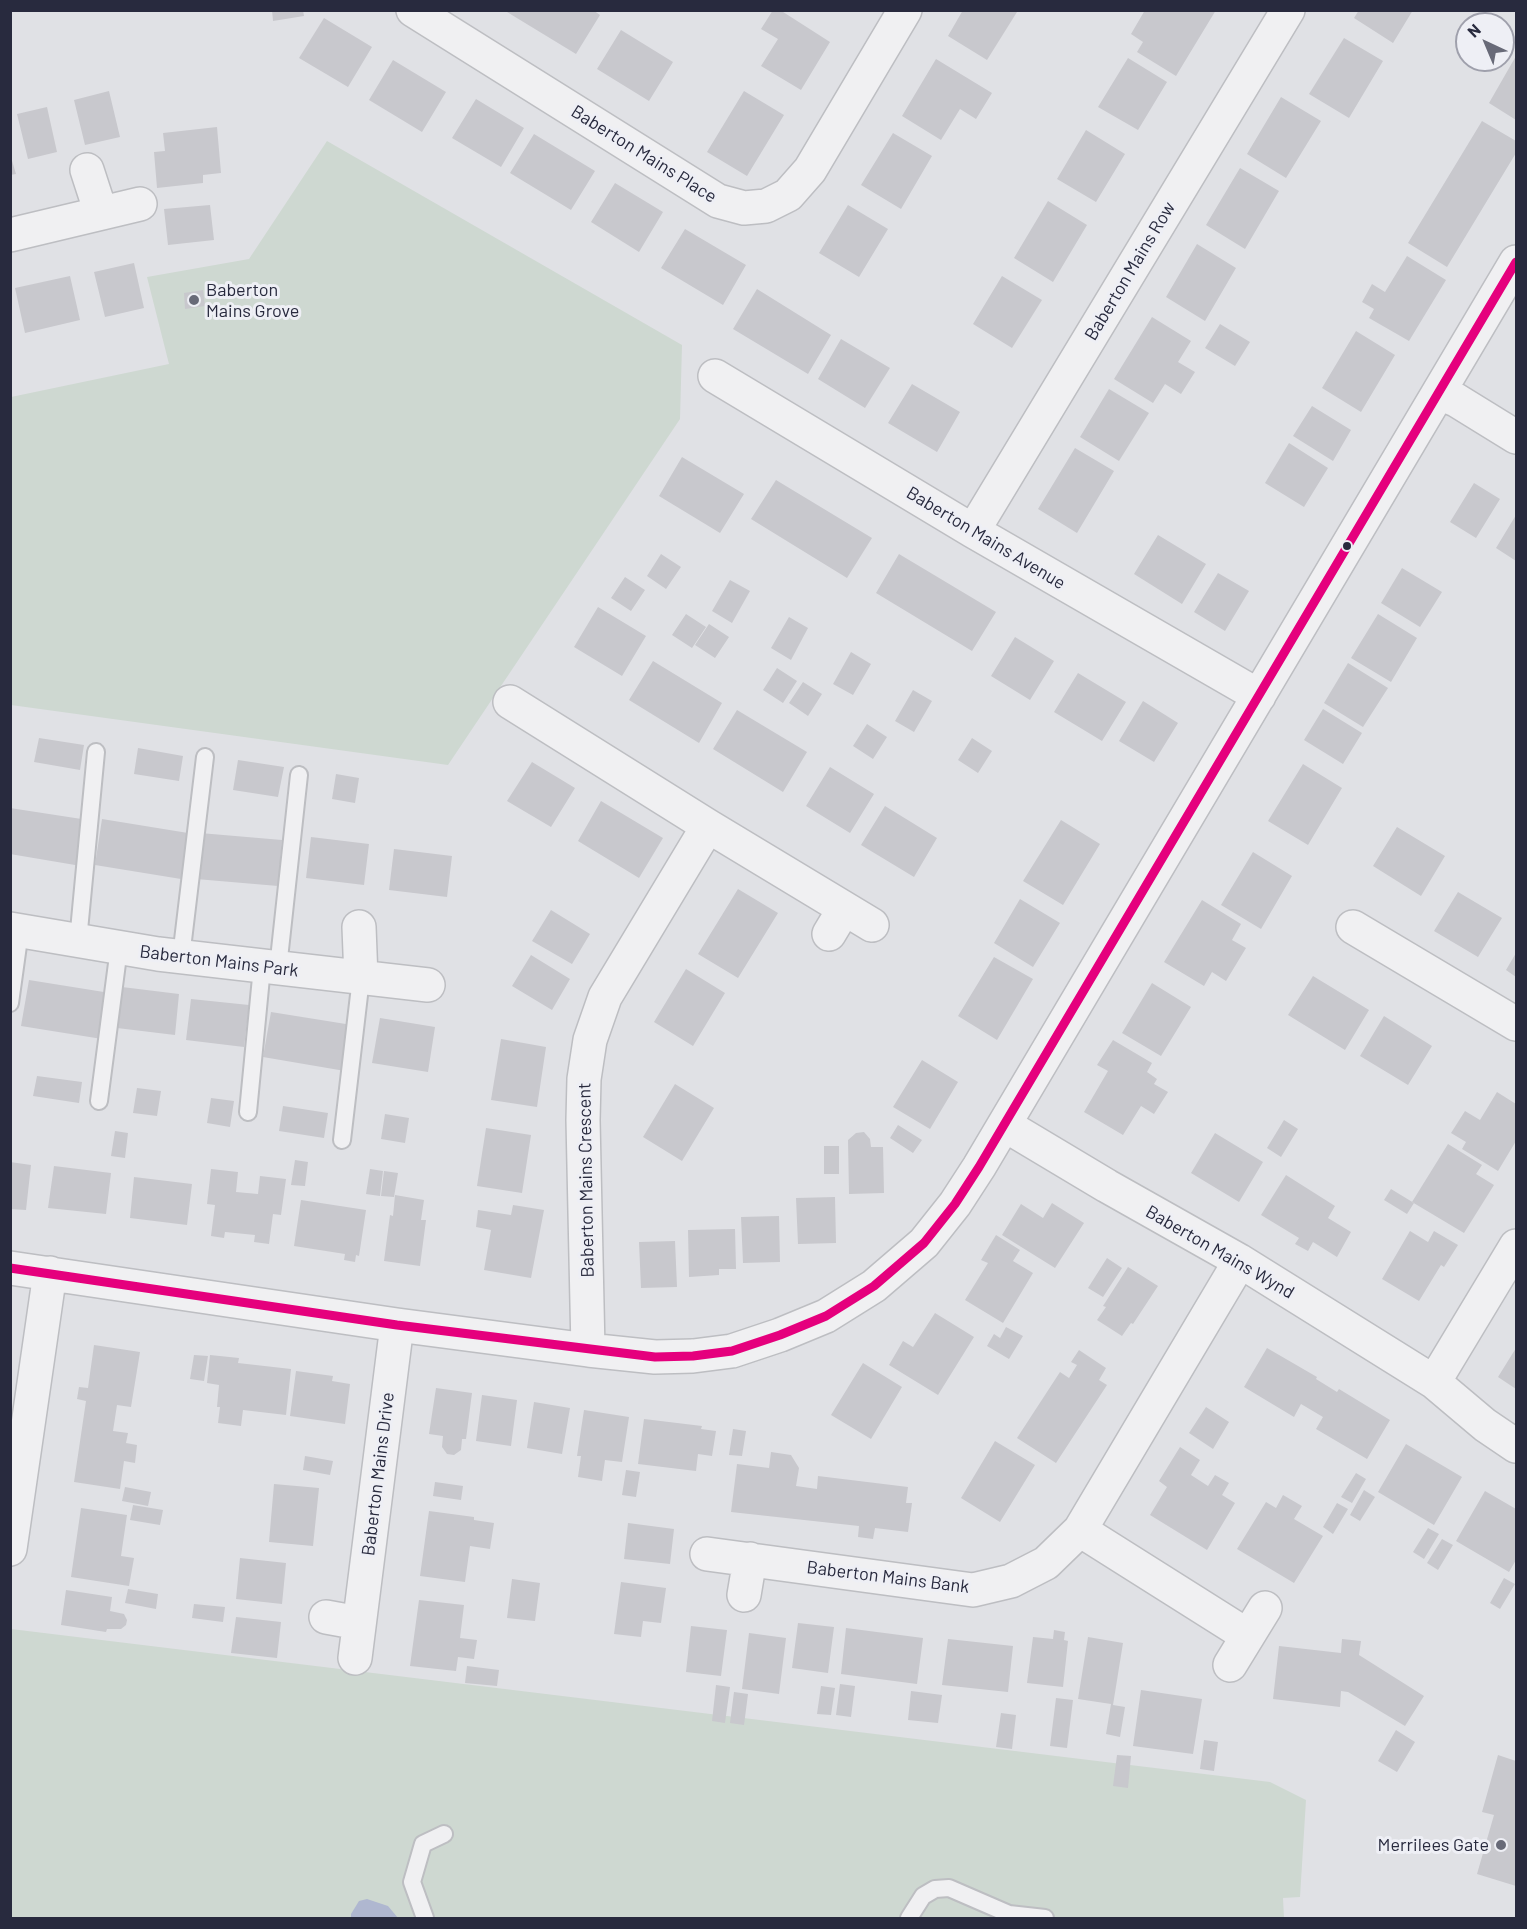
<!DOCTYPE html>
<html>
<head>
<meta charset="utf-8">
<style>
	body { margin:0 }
	#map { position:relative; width:1527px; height:1929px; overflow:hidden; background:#e0e1e5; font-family:Barlow,sans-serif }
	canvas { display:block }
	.frame { position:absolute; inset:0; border:12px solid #282a3e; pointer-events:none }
	.north { position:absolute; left:1455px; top:12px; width:60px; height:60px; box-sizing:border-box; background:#eeeff5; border:2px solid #9fa0ac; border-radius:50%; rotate:316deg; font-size:16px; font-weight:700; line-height:24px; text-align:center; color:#282a3e }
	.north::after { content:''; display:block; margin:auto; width:21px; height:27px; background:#686a78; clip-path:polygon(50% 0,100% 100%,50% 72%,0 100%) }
</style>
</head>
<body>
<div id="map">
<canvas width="1527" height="1929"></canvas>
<div class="frame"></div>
<div class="north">N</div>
</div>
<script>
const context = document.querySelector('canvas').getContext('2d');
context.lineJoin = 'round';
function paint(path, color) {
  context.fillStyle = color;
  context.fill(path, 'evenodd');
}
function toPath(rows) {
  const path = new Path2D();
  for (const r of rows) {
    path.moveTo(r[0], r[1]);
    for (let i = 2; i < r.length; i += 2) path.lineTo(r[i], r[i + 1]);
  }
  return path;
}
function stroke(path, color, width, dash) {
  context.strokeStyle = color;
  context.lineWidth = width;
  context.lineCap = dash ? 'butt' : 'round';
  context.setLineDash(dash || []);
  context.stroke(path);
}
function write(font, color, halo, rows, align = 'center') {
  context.font = font + ' Barlow,sans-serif';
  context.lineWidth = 6;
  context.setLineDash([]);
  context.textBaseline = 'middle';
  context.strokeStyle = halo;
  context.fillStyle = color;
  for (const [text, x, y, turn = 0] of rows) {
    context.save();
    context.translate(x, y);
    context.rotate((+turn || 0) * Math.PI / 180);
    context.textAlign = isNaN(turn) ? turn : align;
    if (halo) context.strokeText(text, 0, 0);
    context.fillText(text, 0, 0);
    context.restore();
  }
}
const green = toPath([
	[327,141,682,345,680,419,448,765,11,705,11,397,169,364,147,277,249,259],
	[11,1629,1270,1782,1306,1800,1300,1897,1283,1898,1284,1918,11,1918]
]);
const water = toPath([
	[367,1899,388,1906,398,1918,351,1918,351,1914,359,1901]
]);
const building = toPath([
	[272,10,303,10,304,16,273,21],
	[507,10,593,10,600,15,576,54,507,12],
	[773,10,780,10,830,42,801,90,761,66,778,39,761,29],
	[963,10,1017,12,987,60,948,36],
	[1145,10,1216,10,1176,76,1137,52,1143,42,1131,34],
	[1359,10,1413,10,1393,43,1354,18],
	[324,18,372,47,348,87,299,58],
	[621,30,673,62,649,101,597,69],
	[1344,38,1383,61,1349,118,1309,94],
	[1516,56,1516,120,1489,103],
	[1128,58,1167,82,1138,130,1098,107],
	[936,59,992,93,976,119,960,109,941,140,902,116],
	[393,60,446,92,422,132,369,100],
	[109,91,120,137,85,145,74,100],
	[744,91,784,115,747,176,707,152],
	[1281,97,1321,121,1286,178,1247,154],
	[476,99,524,128,501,167,452,138],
	[47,107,57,152,28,159,17,114],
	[1482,121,1516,141,1516,153,1447,267,1408,243],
	[217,127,221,173,203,175,203,183,157,188,154,152,165,151,163,133],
	[1086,130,1125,154,1096,202,1057,179],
	[893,133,932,156,901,209,861,185],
	[534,134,595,171,571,210,510,173],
	[10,154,16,174,10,175],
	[1240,168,1279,191,1245,249,1206,225],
	[615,183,663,212,639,252,591,222],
	[1048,201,1087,225,1053,282,1014,258],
	[210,205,214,240,168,245,164,209],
	[848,205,888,229,859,277,819,253],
	[685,229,746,265,723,305,661,268],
	[1197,244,1236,268,1205,321,1166,297],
	[1407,256,1446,280,1409,341,1369,318,1374,309,1362,302,1372,284,1385,292],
	[134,263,144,308,105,317,94,272],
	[70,276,80,320,25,333,15,288],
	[1002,276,1042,300,1012,348,973,324],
	[757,289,831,335,808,374,733,329],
	[203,290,205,306,185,309,184,293],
	[1152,317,1191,341,1178,362,1195,372,1181,394,1165,384,1153,403,1114,379],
	[1220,324,1250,342,1235,366,1205,348],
	[1356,331,1395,355,1361,412,1322,388],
	[841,339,890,368,865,408,818,379],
	[912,384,960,412,937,452,888,423],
	[1109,389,1149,413,1119,461,1080,437],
	[1312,406,1351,430,1333,461,1293,436],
	[1289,443,1328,468,1304,507,1265,483],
	[1075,448,1114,471,1077,533,1038,509],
	[682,457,744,494,720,533,659,496],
	[776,480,872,538,847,578,751,519],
	[1474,483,1500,499,1476,538,1450,522],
	[1516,515,1516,561,1496,548],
	[1158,535,1206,564,1182,604,1134,574],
	[661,554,681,567,666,589,647,576],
	[899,554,996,612,972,651,876,593],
	[1402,568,1442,592,1420,627,1381,603],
	[1218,573,1249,591,1225,631,1194,612],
	[625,577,645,590,631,611,611,598],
	[730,580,750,591,732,623,712,611],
	[598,607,646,636,622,676,574,647],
	[686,614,706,627,692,648,672,635],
	[1378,614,1417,638,1391,682,1351,658],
	[789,617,808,628,791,660,771,648],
	[709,624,729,637,715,658,695,645],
	[1015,637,1054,661,1030,700,991,676],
	[851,652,871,664,853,695,833,684],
	[653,661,722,703,699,743,629,700],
	[1348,663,1388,688,1363,727,1324,703],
	[777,668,797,681,783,703,763,690],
	[1078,673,1126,702,1102,741,1054,712],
	[803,682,822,694,808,716,789,703],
	[913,690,932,701,914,732,895,721],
	[1143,701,1178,723,1154,762,1119,741],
	[1323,709,1362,733,1343,764,1304,740],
	[737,710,807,752,783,792,713,749],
	[867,724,887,737,873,759,853,746],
	[39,738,84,745,80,770,34,762],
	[972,738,992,751,978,773,958,760],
	[138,748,183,756,179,781,134,774],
	[238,760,284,767,278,797,233,790],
	[532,762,575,788,551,827,507,801],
	[1303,764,1342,788,1308,845,1268,821],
	[830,767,874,794,850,833,806,806],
	[336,774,359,778,355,803,332,799],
	[601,801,663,838,639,878,578,841],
	[885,806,937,838,914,877,861,845],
	[10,808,88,820,81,866,10,854],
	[102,819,188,833,181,879,95,865],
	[1061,820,1100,844,1063,905,1023,881],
	[1397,827,1445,856,1421,896,1373,866],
	[200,833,282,840,278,886,196,879],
	[311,837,369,844,364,885,306,878],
	[394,849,452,856,447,897,389,890],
	[1253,852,1292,876,1261,929,1221,905],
	[738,889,778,913,738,978,698,954],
	[1458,892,1502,918,1478,957,1434,931],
	[1020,899,1060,923,1033,967,994,943],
	[1202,900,1241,924,1232,940,1246,948,1226,981,1212,972,1204,986,1164,962],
	[551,910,590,934,572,964,532,941],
	[1516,953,1516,977,1506,970],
	[531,955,570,979,552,1010,512,986],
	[994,957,1033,979,997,1040,958,1016],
	[686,969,725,993,693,1046,654,1022],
	[1313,976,1369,1010,1345,1050,1288,1015],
	[29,980,110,993,102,1039,21,1026],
	[1152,983,1191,1007,1161,1056,1122,1033],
	[122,987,179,994,175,1035,117,1028],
	[191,999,249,1005,244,1047,186,1040],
	[271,1012,352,1025,345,1071,263,1057],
	[1384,1016,1432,1046,1408,1085,1360,1056],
	[380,1018,435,1027,428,1072,372,1063],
	[501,1039,546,1047,537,1107,491,1100],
	[1113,1040,1152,1063,1147,1072,1157,1079,1154,1084,1168,1092,1154,1114,1141,1106,1123,1135,1084,1112,1108,1071,1097,1065],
	[922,1060,958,1082,930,1129,893,1107],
	[37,1076,82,1082,79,1103,33,1096],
	[675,1084,714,1108,682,1161,643,1137],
	[137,1088,161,1091,157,1116,133,1113],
	[1497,1092,1516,1104,1516,1141,1498,1171,1462,1149,1466,1142,1451,1133,1465,1111,1480,1120],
	[211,1098,234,1101,230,1127,207,1123],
	[283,1106,328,1113,324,1138,279,1131],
	[385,1114,409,1118,405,1143,381,1139],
	[1284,1120,1298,1129,1281,1157,1267,1148],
	[898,1125,922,1140,913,1153,890,1138],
	[486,1128,531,1135,522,1193,477,1186],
	[115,1131,128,1133,125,1158,111,1156],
	[864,1132,870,1139,871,1147,883,1147,884,1193,849,1194,848,1140,856,1133],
	[1215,1133,1263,1162,1239,1202,1191,1173],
	[1448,1144,1482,1165,1476,1174,1494,1185,1464,1233,1412,1202],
	[824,1146,839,1146,839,1174,824,1174],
	[295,1160,308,1162,305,1186,291,1185],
	[10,1162,31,1165,26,1210,10,1209],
	[54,1166,111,1173,106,1214,48,1208],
	[211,1169,238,1172,236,1192,258,1194,260,1176,286,1179,281,1215,273,1214,269,1244,254,1242,255,1235,225,1232,224,1238,211,1236,215,1205,207,1204],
	[370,1169,383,1171,380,1196,366,1194],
	[384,1171,398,1173,394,1197,381,1196],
	[1286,1175,1335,1206,1328,1218,1351,1232,1337,1257,1313,1242,1308,1251,1295,1244,1299,1238,1261,1215],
	[134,1177,192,1184,187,1225,130,1218],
	[1391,1189,1414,1203,1407,1214,1384,1200],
	[395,1195,424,1200,421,1220,426,1220,420,1266,384,1261,390,1215,393,1216],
	[835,1197,836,1243,798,1244,796,1198],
	[301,1200,366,1210,359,1256,356,1255,355,1262,344,1260,345,1254,294,1246],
	[1052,1203,1084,1223,1055,1268,1002,1235,1021,1204,1043,1218],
	[513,1205,544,1210,531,1278,484,1270,491,1230,476,1227,478,1210,511,1215],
	[779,1216,780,1262,743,1263,741,1217],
	[735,1229,736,1269,719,1269,719,1275,689,1277,688,1230],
	[1410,1231,1428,1242,1434,1231,1458,1245,1444,1267,1441,1265,1419,1301,1382,1279],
	[996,1235,1020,1250,1013,1261,1033,1273,1003,1323,965,1300,988,1263,981,1260],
	[675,1241,677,1287,641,1288,639,1242],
	[1107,1258,1122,1268,1103,1297,1088,1288],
	[1128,1267,1158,1286,1133,1324,1131,1323,1122,1336,1097,1320,1106,1307,1103,1306],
	[935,1313,974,1337,938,1395,889,1365,903,1341,913,1347],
	[1006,1327,1023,1336,1009,1359,987,1346,994,1334,1000,1338],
	[94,1345,140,1352,131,1407,117,1405,113,1431,128,1433,126,1443,137,1445,135,1463,124,1461,120,1489,74,1482,86,1401,77,1399,79,1387,88,1388],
	[1267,1348,1317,1377,1316,1379,1337,1392,1339,1389,1390,1420,1367,1459,1316,1429,1323,1417,1301,1404,1294,1417,1244,1387],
	[1516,1348,1516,1389,1498,1377],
	[1079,1350,1106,1368,1099,1380,1107,1385,1056,1463,1017,1438,1060,1372,1069,1378,1077,1365,1071,1362],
	[194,1355,208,1356,204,1381,190,1379],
	[210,1355,239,1358,238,1363,291,1369,286,1415,243,1410,241,1426,218,1423,220,1407,217,1407,219,1385,207,1383],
	[863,1363,902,1387,871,1439,831,1415],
	[296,1371,333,1376,332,1381,350,1384,345,1424,290,1416],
	[436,1388,472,1393,466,1439,462,1439,461,1450,454,1455,447,1454,442,1447,443,1436,429,1434],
	[482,1395,517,1400,511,1446,476,1441],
	[534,1402,570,1408,562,1454,527,1448],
	[1206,1407,1229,1422,1213,1449,1189,1433],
	[584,1410,629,1417,622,1462,605,1460,602,1481,578,1477,581,1456,577,1456],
	[644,1419,702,1426,701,1429,716,1431,712,1456,698,1454,696,1471,638,1464],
	[733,1429,746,1431,742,1456,729,1455],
	[995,1441,1035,1465,1000,1522,961,1498],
	[1406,1444,1462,1477,1434,1525,1378,1492],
	[1180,1447,1200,1460,1191,1475,1208,1486,1215,1475,1229,1483,1222,1495,1235,1503,1207,1550,1150,1515,1167,1487,1159,1481],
	[771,1452,791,1455,799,1468,796,1486,817,1489,818,1476,908,1487,906,1503,912,1503,908,1532,875,1528,873,1539,858,1537,859,1526,731,1512,737,1464,769,1468],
	[305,1456,333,1461,330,1475,303,1470],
	[626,1470,640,1472,636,1497,622,1495],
	[1356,1473,1366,1479,1352,1503,1341,1497],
	[435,1482,463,1486,461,1500,433,1496],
	[274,1484,319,1488,313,1546,269,1542],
	[125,1487,151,1492,148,1506,122,1501],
	[1364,1490,1375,1497,1360,1521,1350,1515],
	[1485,1491,1516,1509,1516,1560,1509,1572,1456,1541],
	[1283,1495,1302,1506,1294,1519,1323,1536,1294,1583,1237,1549,1266,1502,1276,1508],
	[1337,1503,1348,1509,1333,1534,1323,1527],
	[133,1505,163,1510,160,1525,130,1520],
	[81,1508,127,1515,121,1556,134,1558,129,1586,71,1577],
	[429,1511,474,1517,474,1520,494,1523,490,1549,470,1546,465,1582,420,1576],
	[628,1523,674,1529,670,1564,624,1559],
	[1428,1528,1439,1534,1424,1559,1413,1552],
	[1442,1539,1453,1545,1438,1570,1427,1563],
	[240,1558,286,1563,282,1604,236,1599],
	[1504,1578,1515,1584,1500,1609,1490,1603],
	[512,1579,540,1583,535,1621,507,1618],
	[621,1582,666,1588,661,1623,643,1621,641,1637,614,1634],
	[128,1589,158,1594,156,1609,125,1603],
	[66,1590,112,1597,110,1611,124,1614,127,1620,126,1625,121,1629,107,1629,106,1632,61,1625],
	[419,1600,464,1605,460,1638,477,1640,474,1659,458,1657,456,1671,410,1666],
	[194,1604,225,1607,223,1622,192,1618],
	[236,1617,281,1622,277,1658,231,1653],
	[798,1623,834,1627,828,1673,792,1668],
	[691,1626,727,1630,721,1676,686,1672],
	[846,1628,923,1638,917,1684,841,1674],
	[1054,1630,1065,1632,1064,1640,1068,1641,1063,1687,1027,1683,1033,1637,1053,1639],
	[749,1633,786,1638,779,1694,742,1689],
	[1088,1637,1123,1643,1113,1705,1125,1707,1120,1737,1106,1734,1111,1704,1078,1699],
	[948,1639,1013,1646,1008,1692,942,1685],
	[1342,1639,1361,1641,1359,1655,1424,1696,1405,1726,1348,1692,1341,1691,1340,1707,1273,1699,1279,1646,1341,1653],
	[467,1666,499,1670,497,1686,465,1683],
	[840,1684,855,1686,851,1717,836,1715],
	[716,1685,730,1687,725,1723,712,1721],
	[821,1686,835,1688,831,1715,817,1714],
	[1141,1690,1202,1699,1193,1754,1133,1746],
	[911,1691,942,1695,938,1723,908,1720],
	[734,1692,748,1694,744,1725,730,1723],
	[1056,1698,1073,1700,1067,1748,1050,1746],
	[1001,1713,1016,1715,1012,1749,996,1747],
	[1396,1730,1415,1742,1397,1772,1378,1761],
	[1204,1740,1218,1742,1214,1771,1200,1769],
	[1117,1755,1131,1756,1128,1788,1113,1786],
	[1498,1755,1516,1761,1516,1886,1477,1874,1494,1815,1482,1812]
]);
const service = toPath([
	[78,941,96,752],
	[181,957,205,757],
	[278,968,299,775],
	[10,1003,20,931],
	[99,1101,119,948],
	[248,1112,262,967],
	[342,1140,361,978],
	[425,1918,412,1882,423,1844,444,1834],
	[909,1918,923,1896,935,1889,949,1888,1009,1914,1045,1918]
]);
const minor = toPath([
	[413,10,718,201,744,208,766,206,788,195,810,170,905,10],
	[87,170,101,213],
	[10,235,140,204],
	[715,376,973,531,1259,696],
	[1439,393,1456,400,1516,437],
	[973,531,1288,10],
	[510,702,708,826,872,925],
	[359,927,361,978],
	[1353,927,1516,1024],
	[10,929,158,954,428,985],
	[829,934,844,909],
	[1005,1125,1107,1186,1240,1261,1434,1382,1485,1425,1516,1446],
	[10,1268,397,1325,588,1350,655,1357,693,1356,732,1351,780,1335,826,1316,874,1286,924,1243,955,1204,979,1167,1516,262],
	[588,1350,583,1120,584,1079,590,1040,605,997,708,826],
	[1434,1382,1516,1246],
	[1080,1530,1248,1636],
	[10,1549,50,1273],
	[707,1554,973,1590,1011,1581,1046,1563,1080,1530,1240,1261],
	[744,1595,750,1559],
	[326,1617,359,1623],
	[355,1658,397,1325],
	[1230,1665,1265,1608]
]);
const bus1 = toPath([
	[10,1268,397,1325,655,1357,693,1356,732,1351,780,1335,826,1316,874,1286,924,1243,955,1204,979,1167,1516,262]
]);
const markers = [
	[194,300,6,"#686a78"],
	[1347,546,5,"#282a3e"],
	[1501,1845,6,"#686a78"]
];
const streetNames = [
	["Baberton Mains Place",644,154,32],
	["Baberton Mains Row",1130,271,-59],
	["Baberton Mains Avenue",986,538,31],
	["Baberton Mains Park",219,961,7],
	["Baberton Mains Crescent",586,1180,-91],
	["Baberton Mains Wynd",1220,1252,30],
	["Baberton Mains Drive",378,1474,-83],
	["Baberton Mains Bank",888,1577,7]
];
const poiNames = [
	["Baberton",206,290],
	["Mains Grove",206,311],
	["Merrilees Gate",1489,1845,"right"]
];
paint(green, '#ced8d1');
paint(water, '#afb7d0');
paint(building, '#c8c8cd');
stroke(service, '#bdbec2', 20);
stroke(minor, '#bdbec2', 36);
stroke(service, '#f0f0f2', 16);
stroke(minor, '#f0f0f2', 33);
stroke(bus1, '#e5007d', 9);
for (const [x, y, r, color] of markers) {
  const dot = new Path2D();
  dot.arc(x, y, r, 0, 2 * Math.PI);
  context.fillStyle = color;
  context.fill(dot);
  stroke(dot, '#eeeff5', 2);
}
write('18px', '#282a3e', '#eeeff5', streetNames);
write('18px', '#282a3e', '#eeeff5', poiNames, 'left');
</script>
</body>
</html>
